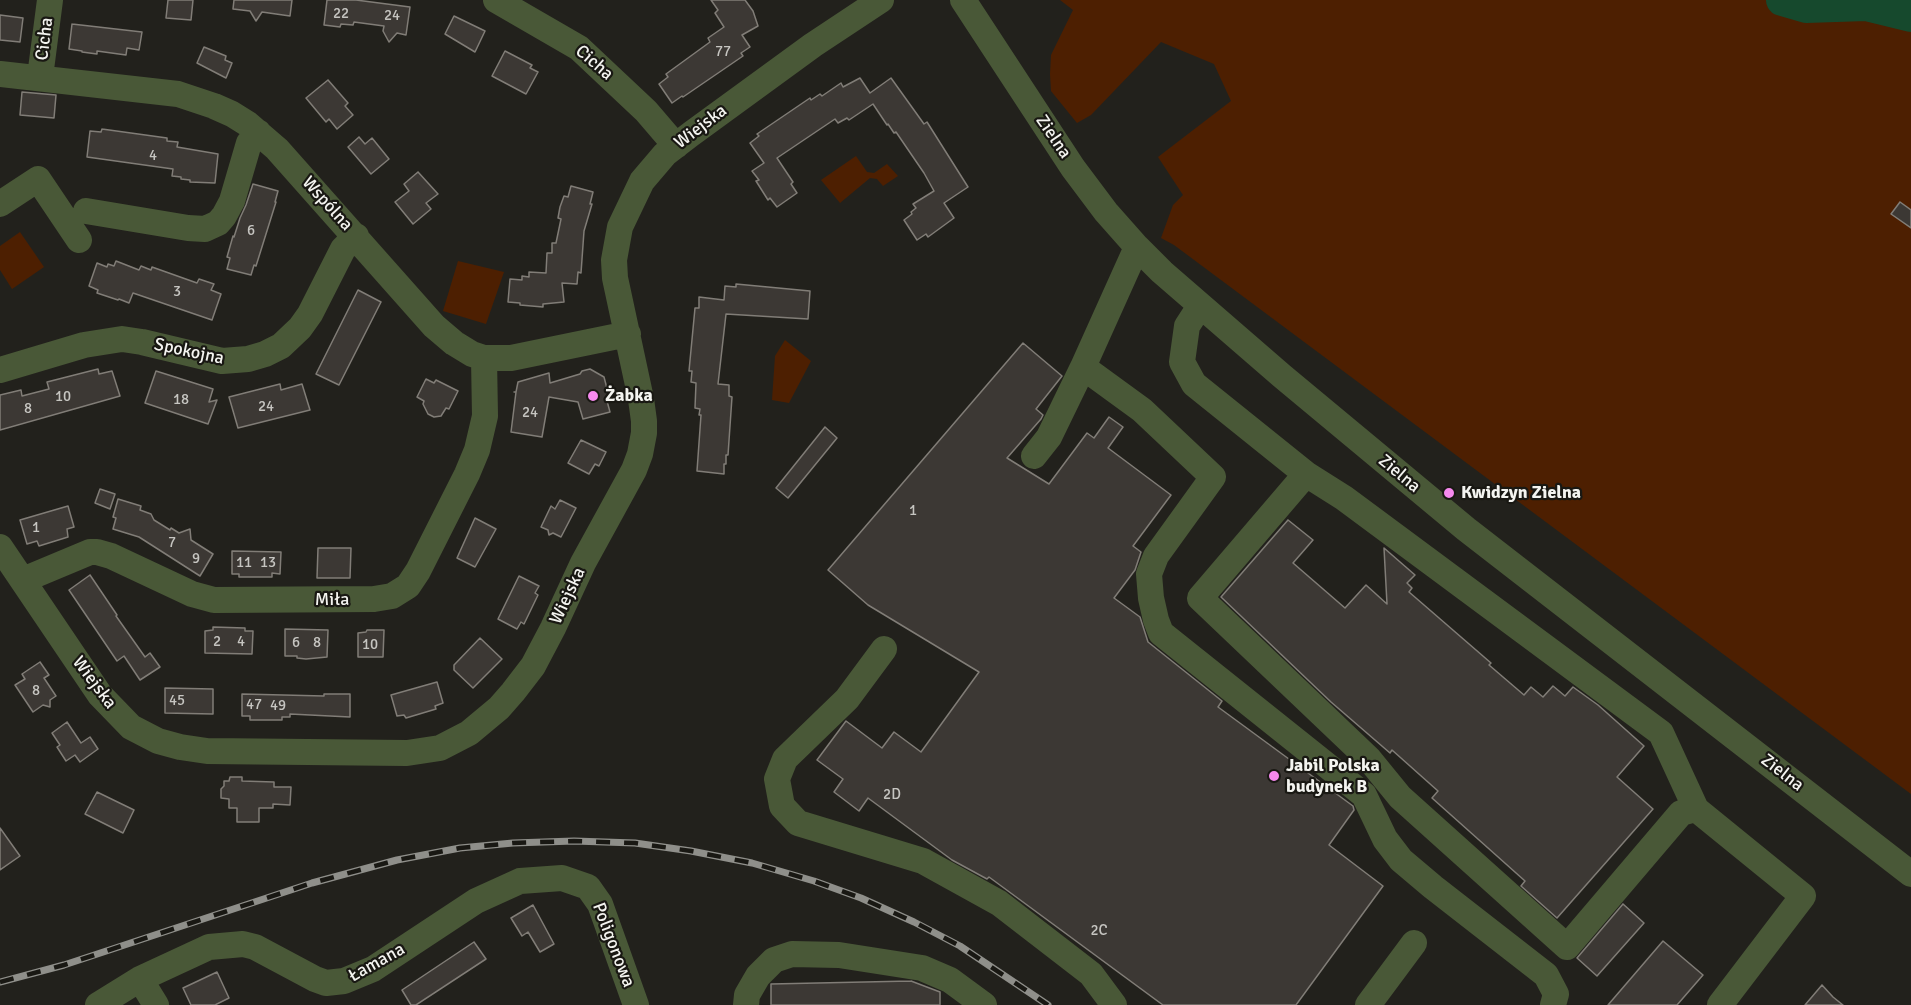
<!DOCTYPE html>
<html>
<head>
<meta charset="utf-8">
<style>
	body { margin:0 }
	canvas { display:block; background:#22211c }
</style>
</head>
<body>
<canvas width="1911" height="1005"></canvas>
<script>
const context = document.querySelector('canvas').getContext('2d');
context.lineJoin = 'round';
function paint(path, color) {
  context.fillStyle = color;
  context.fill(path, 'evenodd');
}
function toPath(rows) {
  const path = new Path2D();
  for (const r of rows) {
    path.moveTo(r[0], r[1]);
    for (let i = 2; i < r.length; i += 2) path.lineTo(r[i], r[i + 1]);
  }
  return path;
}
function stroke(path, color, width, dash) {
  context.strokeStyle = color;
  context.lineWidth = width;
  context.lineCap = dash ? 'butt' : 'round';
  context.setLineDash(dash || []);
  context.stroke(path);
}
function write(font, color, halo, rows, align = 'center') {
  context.font = font + ' Signika,sans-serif';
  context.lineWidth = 4.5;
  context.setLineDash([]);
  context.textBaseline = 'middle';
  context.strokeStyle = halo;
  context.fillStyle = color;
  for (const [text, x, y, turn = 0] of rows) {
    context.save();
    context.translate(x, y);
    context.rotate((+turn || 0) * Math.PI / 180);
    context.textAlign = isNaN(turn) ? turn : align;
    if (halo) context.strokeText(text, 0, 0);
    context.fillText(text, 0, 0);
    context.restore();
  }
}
const green = toPath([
	[1060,0,1911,0,1911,794,1174,245,1161,238,1173,205,1183,195,1158,157,1231,101,1214,64,1161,42,1091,115,1077,123,1051,91,1050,74,1051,55,1073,10],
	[856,156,867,172,874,173,887,164,898,176,883,186,877,179,870,178,840,203,821,180],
	[20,232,44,267,12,289,0,270,0,246],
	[458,261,504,272,486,324,443,311],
	[785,340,811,361,789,403,772,400,775,356]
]);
const river = toPath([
	[1782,0,1806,7,1866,5,1911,16]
]);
const building = toPath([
	[168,0,193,0,191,20,166,18,168,0],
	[234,0,292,0,290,16,262,12,256,21,250,11,233,9,234,0],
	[327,0,356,0,410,7,406,35,397,33,389,42,383,31,384,26,354,22,353,25,341,24,340,27,324,25,327,0],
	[711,0,745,0,753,11,758,26,742,35,750,47,741,53,743,56,683,97,682,96,672,103,659,84,668,77,666,74,710,42,708,38,724,27,715,13,718,10,711,0],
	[0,15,23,18,20,42,0,40,0,15],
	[454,16,485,31,475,52,445,34,454,16],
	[72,24,142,32,139,50,127,48,126,55,97,51,97,54,82,52,82,51,69,49,72,24],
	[204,47,226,56,225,60,232,63,226,78,197,63,204,47],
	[505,51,532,65,530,68,538,72,526,94,492,76,505,51],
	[860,78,870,93,891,78,924,124,927,122,968,187,944,203,954,218,928,237,926,234,917,240,904,220,912,214,911,212,916,208,913,204,934,191,924,173,896,132,894,133,888,124,887,125,873,104,849,120,847,118,838,123,835,119,777,158,793,182,791,184,797,193,777,207,770,198,768,200,756,181,759,180,752,171,764,163,750,143,759,136,757,134,810,98,811,100,820,94,822,96,841,83,843,87,860,78],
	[328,80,348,103,345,106,353,115,337,129,329,119,326,122,306,98,328,80],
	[22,92,56,95,54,118,20,115,22,92],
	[102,129,167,138,167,141,178,142,177,147,218,154,215,183,190,182,190,180,181,179,181,177,172,176,173,169,87,157,90,131,101,132,102,129],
	[359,137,365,144,372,138,389,159,371,174,348,147,359,137],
	[418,172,438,194,426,203,431,209,413,224,395,202,409,191,404,184,418,172],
	[253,184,278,191,275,202,276,202,256,266,254,265,251,275,227,269,230,258,227,257,233,236,234,237,240,218,246,205,253,184],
	[571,186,593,192,590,204,592,204,584,231,581,273,578,272,577,284,562,283,564,302,543,304,543,307,520,305,520,303,508,302,510,279,522,280,522,276,529,277,529,272,546,273,547,253,552,253,552,243,556,243,561,219,558,218,560,207,564,196,568,197,571,186],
	[1900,202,1911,210,1911,228,1891,214,1900,202],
	[116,261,139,270,141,266,151,270,152,267,197,283,199,279,214,284,211,290,221,294,212,320,133,293,129,303,119,299,118,300,97,293,98,290,89,286,97,263,107,267,108,264,114,266,116,261],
	[736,284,810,291,808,319,726,314,718,384,729,385,729,396,732,397,728,455,726,455,726,464,724,464,724,474,697,471,701,415,699,415,700,409,695,408,696,383,691,382,692,371,689,371,695,308,699,308,699,297,724,300,725,286,736,287,736,284],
	[358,290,381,302,339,385,316,374,358,290],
	[1023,343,1062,376,1036,409,1043,415,1041,419,1007,458,1049,484,1087,433,1094,438,1109,417,1123,427,1108,448,1171,495,1133,546,1141,552,1135,570,1114,598,1140,617,1148,642,1222,701,1218,707,1353,806,1354,810,1329,845,1383,886,1296,1005,1163,1005,989,877,987,879,952,860,868,798,859,811,834,792,843,779,817,760,846,721,882,748,894,732,921,752,979,672,868,605,828,570,1023,343],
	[98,369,99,374,112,371,120,396,0,430,0,395,21,390,22,396,49,389,47,382,98,369],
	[590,369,604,377,610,400,607,401,610,412,583,419,578,402,549,397,542,437,511,432,516,392,514,392,516,392,518,382,549,373,550,383,580,374,582,371,590,369],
	[156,371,213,389,209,402,217,400,208,424,145,403,156,371],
	[426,379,434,383,436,380,458,391,449,409,446,408,441,416,434,417,428,414,423,404,424,401,417,397,426,379],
	[280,384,281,390,302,384,310,410,238,428,229,397,280,384],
	[825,427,837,438,788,498,776,488,825,427],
	[581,440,606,452,599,466,595,464,589,474,568,463,581,440],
	[100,489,115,494,110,509,95,503,100,489],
	[118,499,141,506,140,510,151,514,154,520,170,530,171,528,179,533,190,529,191,540,213,554,200,576,139,537,113,529,116,518,113,517,118,499],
	[560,500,576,508,561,537,553,533,549,535,548,530,541,527,551,506,555,509,560,500],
	[68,506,74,527,67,529,68,537,39,546,37,541,27,544,20,520,68,506],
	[475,518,496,529,475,567,457,558,475,518],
	[1288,520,1313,540,1293,563,1345,608,1366,585,1387,604,1384,548,1415,575,1407,583,1412,588,1409,592,1491,663,1489,665,1524,695,1531,687,1543,697,1553,686,1565,696,1573,687,1598,705,1644,746,1617,777,1653,809,1557,918,1521,886,1525,881,1432,798,1438,791,1392,750,1390,753,1331,702,1221,597,1288,520],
	[318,548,351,548,350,578,317,578,318,548],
	[232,551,281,552,280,574,272,573,272,577,239,577,239,574,232,574,232,551],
	[90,575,117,615,116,616,145,657,150,653,160,667,140,680,124,656,117,661,69,590,90,575],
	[519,576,539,586,535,593,538,595,524,624,521,622,517,629,498,619,519,576],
	[213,627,245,628,245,631,253,631,252,654,205,653,205,631,213,630,213,627],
	[285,629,328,630,327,657,306,659,297,658,297,656,285,656,285,629],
	[367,630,384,630,383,657,358,657,358,633,366,632,367,630],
	[480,638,502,659,473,688,454,670,454,665,480,638],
	[40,662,49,675,44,678,56,696,50,700,50,707,43,705,33,712,15,685,25,679,22,674,40,662],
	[437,682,443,703,435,706,436,709,406,718,404,715,397,716,391,695,437,682],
	[165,688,213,689,213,714,165,713,165,688],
	[242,694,324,696,324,694,350,694,350,717,290,714,290,717,282,717,282,720,250,720,250,716,242,716,242,694],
	[67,722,81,743,90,737,98,749,80,762,75,755,66,761,57,747,60,745,52,733,67,722],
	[230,777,242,777,242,781,274,782,274,787,291,787,290,805,273,804,273,808,259,808,259,822,237,822,237,808,229,808,229,799,221,798,221,789,224,786,224,781,229,781,230,777],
	[97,792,134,810,123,833,85,814,97,792],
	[0,828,20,856,0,870,0,828],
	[1623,904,1644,923,1597,976,1577,958,1623,904],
	[533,905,554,944,540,952,528,932,522,936,511,918,533,905],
	[1663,941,1703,975,1677,1005,1608,1005,1663,941],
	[474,942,486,959,416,1005,411,1005,402,990,474,942],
	[217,972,229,998,215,1005,191,1005,183,988,217,972],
	[911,981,940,992,940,1005,771,1005,771,984,911,981],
	[1822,985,1833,997,1843,1005,1805,1005,1822,985]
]);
const minor = toPath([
	[496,0,579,48,646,111,676,146],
	[963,0,1073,168,1106,212,1137,247,1162,272,1282,376,1466,529,1911,874],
	[0,74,178,94,214,106,232,114,248,124,277,149,434,326,454,343,472,354,484,358,511,358,628,334],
	[40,77,50,0],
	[0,204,38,179,79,240],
	[86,211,188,228,205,229,218,223,224,216,232,201,249,143,258,132],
	[1137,247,1083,367,1142,410,1213,477,1156,556,1149,574,1151,598,1156,620,1161,633,1364,795,1385,839,1401,860,1433,887,1546,975,1556,994,1553,1005],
	[1200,306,1187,326,1182,362,1194,384,1306,474,1200,598,1369,759,1400,797,1567,947,1681,813,1696,809],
	[0,370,84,345,122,339,142,342,222,361,248,359,265,354,281,346,300,328,310,314,343,249,356,236],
	[1034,456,1049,437,1083,367],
	[1306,474,1344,498,1661,733,1696,809,1803,896,1720,1005],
	[0,547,100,695,131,727,158,741,180,747,207,751,407,753,440,748,469,733,499,708,513,692,533,666,553,628,583,563,634,470,640,454,644,433,644,421,641,399,615,278,614,260,620,227,642,181,665,154,691,134,813,45,881,0],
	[23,580,90,552,97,552,111,556,192,594,214,600,374,599,392,596,408,586,418,571,467,474,477,450,485,416,484,358],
	[884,649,847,699,785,759,777,779,782,806,798,823,923,861,999,903,1091,974,1114,1005],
	[140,979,156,1005],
	[98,1005,140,979,209,947,243,944,255,947,315,979,326,983,344,981,373,969,476,901,520,881,562,878,588,887,600,904,636,1005],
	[746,1005,747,995,758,976,774,960,792,954,839,955,922,968,950,980,984,1005],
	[1368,1005,1414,943]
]);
const rail = toPath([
	[0,982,64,965,312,883,397,860,460,848,513,843,574,841,635,843,691,851,752,863,814,881,861,898,914,922,960,946,1048,1005]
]);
const markers = [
	[593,396,6,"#f689ee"],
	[1449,493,6,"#f689ee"],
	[1274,776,6,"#f689ee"]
];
const numberNames = [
	["22",341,14],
	["24",392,16],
	["77",723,52],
	["4",153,156],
	["6",251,231],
	["3",177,292],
	["10",63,397],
	["18",181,400],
	["24",266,407],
	["8",28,409],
	["24",530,413],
	["1",913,511],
	["1",36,528],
	["7",172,543],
	["9",196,559],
	["11",244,563],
	["13",268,563],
	["2",217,642],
	["4",241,642],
	["6",296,643],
	["8",317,643],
	["10",370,645],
	["8",36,691],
	["45",177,701],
	["47",254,705],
	["49",278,706],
	["2D",892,795],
	["2C",1099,931]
];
const streetNames = [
	["Cicha",45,39,-83],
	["Cicha",594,63,41],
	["Wiejska",701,127,-37],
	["Zielna",1053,137,56],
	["Wspólna",327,204,48],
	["Spokojna",189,352,12],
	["Zielna",1399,474,40],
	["Wiejska",568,596,-65],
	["Miła",332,600],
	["Wiejska",94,683,53],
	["Zielna",1782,773,38],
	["Poligonowa",613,945,69],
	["Łamana",377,963,-29]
];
const poiNames = [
	["Żabka",605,396],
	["Kwidzyn Zielna",1461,493],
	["Jabil Polska",1286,766],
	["budynek B",1286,787]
];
paint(green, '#4d1f01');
stroke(river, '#16492d', 32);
paint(building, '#3c3834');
stroke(building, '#817d77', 1.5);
stroke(minor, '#495837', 26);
stroke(rail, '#8f8f8a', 7);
stroke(rail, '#191813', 4.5, [14]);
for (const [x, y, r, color] of markers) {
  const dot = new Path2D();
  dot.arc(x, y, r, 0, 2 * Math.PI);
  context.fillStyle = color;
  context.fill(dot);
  stroke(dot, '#191813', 2);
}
write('15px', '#c6c5c1', null, numberNames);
write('18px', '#f4f4f0', '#191813', streetNames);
write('bold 18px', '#f4f4f0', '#191813', poiNames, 'left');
</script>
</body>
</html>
